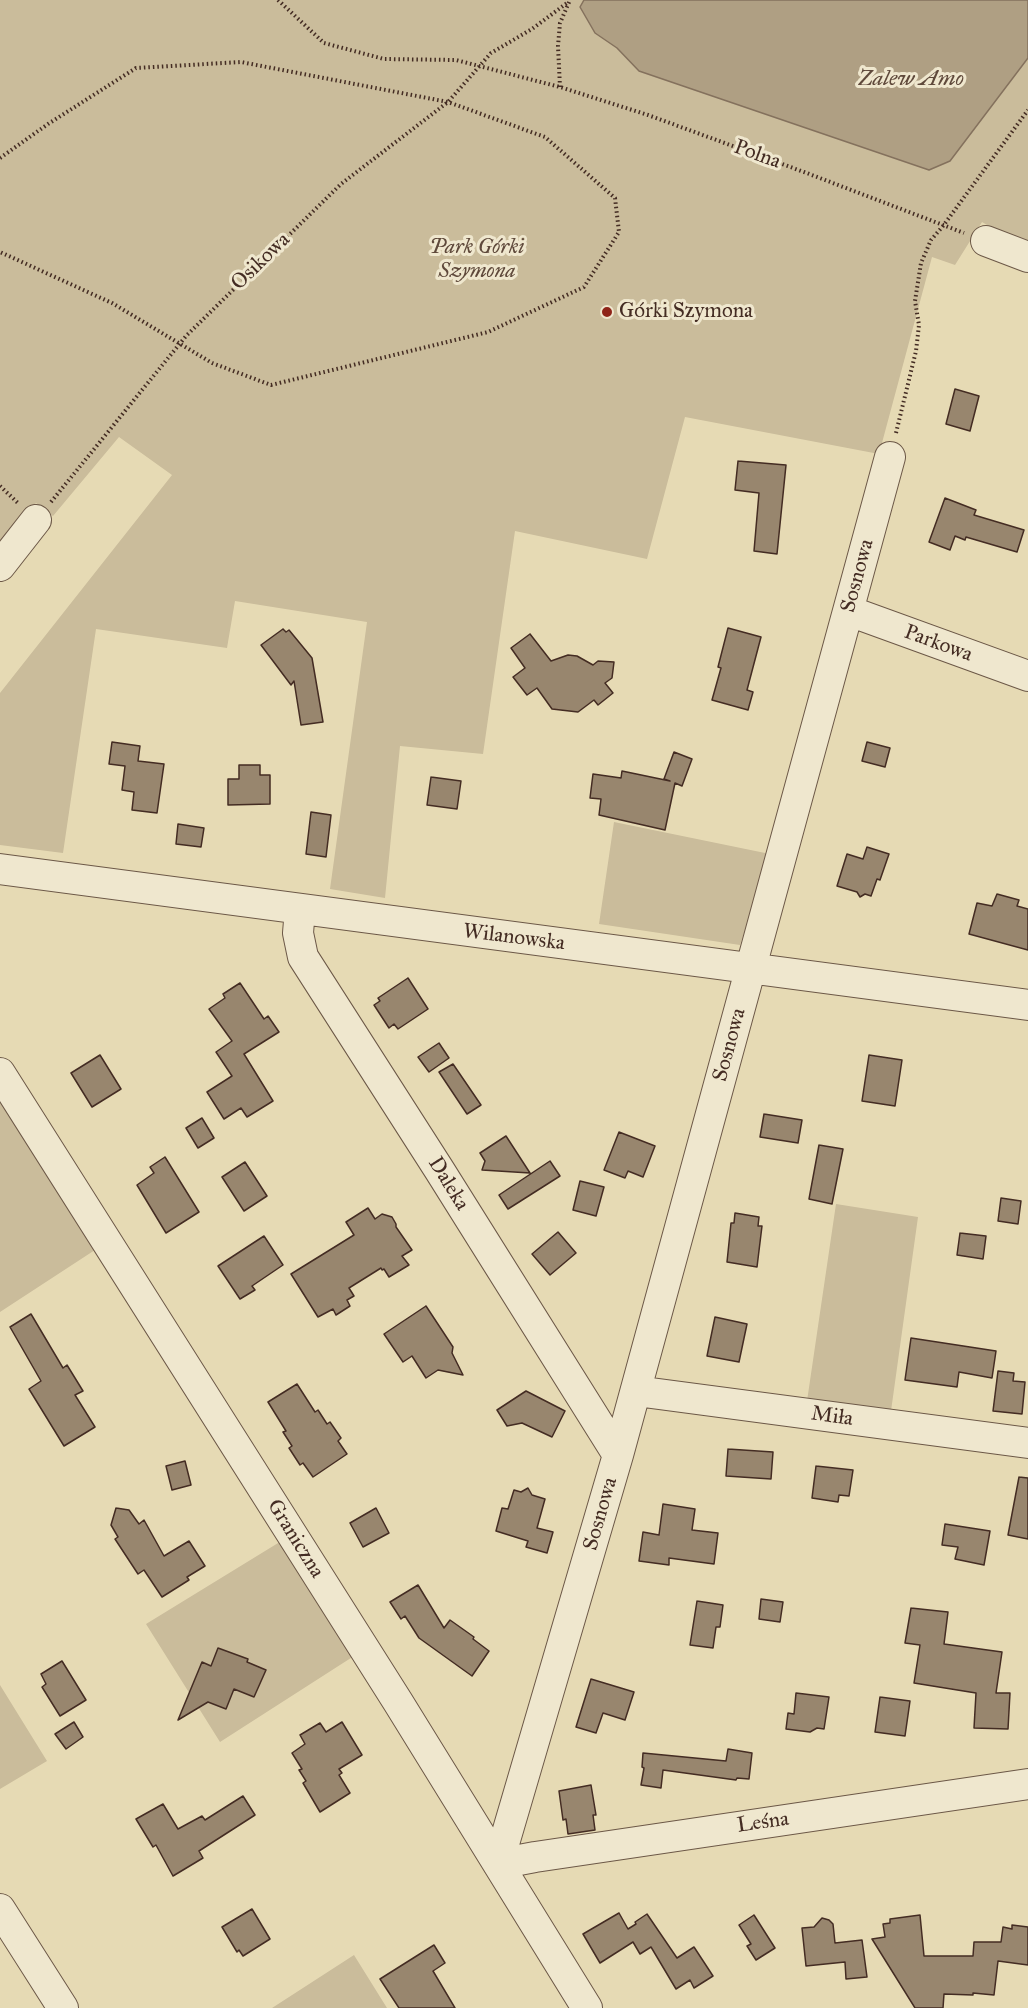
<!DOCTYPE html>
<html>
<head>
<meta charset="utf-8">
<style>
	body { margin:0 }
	canvas { display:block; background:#e6dab4 }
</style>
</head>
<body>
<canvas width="1028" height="2008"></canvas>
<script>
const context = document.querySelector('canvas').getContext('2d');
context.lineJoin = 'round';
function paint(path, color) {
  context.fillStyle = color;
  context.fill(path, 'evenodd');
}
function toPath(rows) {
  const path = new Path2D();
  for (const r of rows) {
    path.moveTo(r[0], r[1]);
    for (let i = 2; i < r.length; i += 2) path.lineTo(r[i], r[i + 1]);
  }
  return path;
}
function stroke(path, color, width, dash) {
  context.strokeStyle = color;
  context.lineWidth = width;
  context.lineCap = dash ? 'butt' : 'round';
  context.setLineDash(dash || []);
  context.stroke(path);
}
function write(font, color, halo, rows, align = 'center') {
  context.font = font + ' "IM FELL Great Primer",serif';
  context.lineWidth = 6;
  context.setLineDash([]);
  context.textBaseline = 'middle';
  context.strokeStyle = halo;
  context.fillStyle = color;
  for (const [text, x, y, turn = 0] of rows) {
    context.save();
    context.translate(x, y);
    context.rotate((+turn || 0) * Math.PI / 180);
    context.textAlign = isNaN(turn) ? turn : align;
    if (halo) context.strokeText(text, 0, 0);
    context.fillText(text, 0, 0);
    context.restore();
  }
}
const green = toPath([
	[0,0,1028,0,1028,249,982,222,955,265,932,257,879,454,685,417,647,559,515,531,483,754,400,746,385,898,330,889,367,622,235,601,227,648,96,629,63,853,0,845,0,693,172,475,119,437,53,516,36,503,0,545],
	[614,822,770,854,740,945,599,924],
	[0,1093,98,1248,0,1312],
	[836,1204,918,1217,891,1411,807,1401],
	[283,1540,354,1656,220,1742,146,1624],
	[0,1685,47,1761,0,1789],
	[354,1955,387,2008,272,2008]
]);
const water = toPath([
	[584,0,1028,0,1028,58,950,161,929,170,639,71,617,48,595,33,580,7,584,0]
]);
const building = toPath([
	[955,389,979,396,970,431,946,424,955,389],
	[738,461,786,465,777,554,754,551,759,493,735,490,738,461],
	[945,498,976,510,974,515,1024,530,1017,552,966,537,965,540,955,536,950,550,929,542,945,498],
	[728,628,761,637,747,690,753,692,748,710,712,700,721,668,718,667,728,628],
	[283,629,286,632,289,630,312,658,323,722,301,725,294,681,291,685,261,645,283,629],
	[530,634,551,661,568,655,577,656,593,665,598,661,614,662,612,678,605,683,613,693,598,705,594,700,578,712,552,709,537,688,527,695,513,677,525,668,511,648,530,634],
	[112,742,140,746,138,761,164,764,157,813,132,810,134,792,122,790,125,766,109,764,112,742],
	[867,742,890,748,885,767,862,761,867,742],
	[674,752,692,759,682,786,675,783,665,830,599,815,601,799,590,798,593,774,621,778,622,771,670,781,664,779,674,752],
	[239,765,260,765,260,775,270,775,270,804,228,805,228,779,239,779,239,765],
	[431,777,461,781,457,809,427,805,431,777],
	[311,812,331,815,326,857,306,854,311,812],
	[178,824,204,828,201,847,176,844,178,824],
	[867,847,889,854,880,880,877,879,871,896,865,894,860,897,857,892,837,886,847,854,863,859,867,847],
	[997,894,1019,900,1017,906,1028,909,1028,950,969,934,977,903,992,906,997,894],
	[408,978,428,1009,398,1029,394,1024,389,1028,374,1005,380,1001,378,998,408,978],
	[240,983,264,1019,268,1016,279,1032,244,1054,273,1101,247,1117,241,1108,224,1119,207,1092,232,1076,216,1052,232,1041,209,1009,225,998,223,994,240,983],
	[439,1043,449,1058,429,1072,418,1057,439,1043],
	[100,1055,121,1089,92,1107,71,1073,100,1055],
	[869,1055,902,1060,895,1106,862,1101,869,1055],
	[453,1064,481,1105,467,1114,439,1072,453,1064],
	[764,1114,802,1120,798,1143,760,1137,764,1114],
	[202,1118,214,1138,198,1148,186,1128,202,1118],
	[619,1132,655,1146,643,1177,628,1171,625,1178,604,1170,619,1132],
	[506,1136,530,1173,482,1170,485,1161,480,1153,506,1136],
	[819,1145,843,1149,832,1204,809,1199,819,1145],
	[165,1157,199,1212,166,1233,137,1185,154,1173,150,1167,165,1157],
	[550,1161,560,1176,508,1209,499,1195,550,1161],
	[245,1162,267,1196,244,1211,222,1177,245,1162],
	[580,1181,604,1187,596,1216,573,1210,580,1181],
	[1001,1198,1021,1201,1018,1224,998,1221,1001,1198],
	[368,1208,375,1219,382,1214,392,1217,396,1224,396,1227,412,1250,402,1256,409,1265,389,1277,384,1269,382,1270,381,1268,349,1288,354,1296,347,1300,350,1306,336,1315,333,1309,318,1317,291,1274,354,1235,346,1222,368,1208],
	[735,1213,759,1217,758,1226,762,1226,757,1267,727,1262,731,1223,734,1223,735,1213],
	[558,1232,576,1253,550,1275,532,1254,558,1232],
	[960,1233,986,1236,983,1259,957,1255,960,1233],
	[264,1236,283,1265,252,1286,255,1290,240,1299,218,1266,264,1236],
	[426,1306,453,1347,452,1353,463,1375,438,1370,426,1378,412,1356,403,1362,384,1334,426,1306],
	[31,1314,63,1368,67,1365,83,1391,75,1395,95,1427,64,1446,29,1389,41,1381,10,1327,31,1314],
	[715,1317,747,1324,739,1362,707,1356,715,1317],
	[911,1338,996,1351,992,1378,959,1372,957,1387,905,1380,911,1338],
	[998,1371,1014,1373,1013,1381,1025,1382,1022,1414,993,1411,998,1371],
	[297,1384,315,1412,318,1410,327,1424,330,1422,341,1438,338,1441,347,1454,313,1477,303,1463,300,1465,289,1448,292,1446,283,1432,286,1431,268,1402,297,1384],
	[526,1391,565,1411,552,1437,522,1423,507,1426,497,1410,526,1391],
	[728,1449,773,1452,771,1479,726,1476,728,1449],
	[185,1461,191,1485,172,1490,166,1466,185,1461],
	[816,1466,853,1470,849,1496,839,1495,838,1502,812,1498,816,1466],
	[1019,1477,1028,1478,1028,1539,1008,1535,1019,1477],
	[528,1488,532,1495,545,1499,537,1528,553,1532,547,1553,526,1547,528,1541,496,1531,502,1508,508,1509,514,1490,521,1492,528,1488],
	[663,1504,695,1509,692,1530,718,1533,714,1564,669,1558,669,1565,639,1561,643,1532,659,1535,663,1504],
	[116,1508,129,1510,139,1524,144,1520,164,1556,189,1541,205,1566,187,1577,189,1580,162,1597,144,1570,138,1574,115,1539,118,1537,111,1525,116,1508],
	[376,1508,389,1533,363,1547,350,1523,376,1508],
	[945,1524,990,1531,984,1565,955,1559,958,1547,942,1545,945,1524],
	[418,1585,444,1628,450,1620,474,1637,473,1639,489,1651,472,1676,419,1638,405,1616,401,1619,390,1602,418,1585],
	[761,1599,783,1602,780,1622,759,1619,761,1599],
	[697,1601,723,1605,720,1627,716,1627,713,1648,690,1645,697,1601],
	[911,1608,948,1612,944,1644,1002,1652,996,1693,1010,1693,1008,1729,974,1728,976,1693,914,1683,920,1645,905,1643,911,1608],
	[218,1648,248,1659,247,1662,266,1670,254,1697,234,1689,226,1709,208,1702,178,1720,202,1662,211,1666,218,1648],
	[62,1661,86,1700,60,1716,42,1687,46,1684,41,1674,62,1661],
	[591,1679,634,1692,625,1720,603,1713,596,1733,576,1727,591,1679],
	[796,1693,829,1697,824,1729,817,1728,810,1732,786,1729,788,1713,794,1714,796,1693],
	[880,1697,910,1701,905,1736,875,1732,880,1697],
	[74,1722,83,1737,66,1749,55,1734,74,1722],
	[342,1722,362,1755,339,1769,342,1773,339,1775,350,1793,320,1812,303,1783,306,1781,299,1770,302,1769,292,1753,305,1744,300,1735,320,1723,326,1732,342,1722],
	[728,1749,752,1753,749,1779,737,1778,736,1780,663,1770,661,1788,641,1785,644,1768,642,1767,643,1753,726,1761,728,1749],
	[591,1785,596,1815,593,1815,595,1830,568,1834,566,1819,563,1820,559,1791,591,1785],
	[243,1796,255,1815,199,1851,203,1858,173,1876,156,1845,153,1847,136,1819,163,1804,178,1829,202,1816,205,1820,243,1796],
	[252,1909,270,1939,243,1956,239,1950,237,1952,222,1927,252,1909],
	[619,1913,628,1929,636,1924,635,1922,647,1914,677,1958,694,1947,713,1976,694,1988,690,1980,676,1989,651,1947,640,1954,633,1942,600,1963,583,1934,619,1913],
	[754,1915,775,1948,756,1960,747,1946,751,1944,739,1925,754,1915],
	[920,1915,924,1956,973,1956,974,1942,1001,1942,1003,1927,1012,1929,1012,1925,1028,1927,1028,1965,998,1961,994,1995,973,1993,973,1995,944,1994,943,2008,915,2008,872,1939,885,1937,883,1924,890,1923,890,1919,920,1915],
	[822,1918,829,1920,833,1924,835,1943,862,1940,867,1977,846,1979,845,1962,806,1966,802,1928,814,1927,822,1918],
	[434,1945,445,1963,433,1971,455,2008,399,2008,380,1979,434,1945]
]);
const path = toPath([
	[278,0,324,43,384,59,456,60,560,87,648,115,804,172,964,233],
	[560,87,558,46,560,23,570,0],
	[0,158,48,124,136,68,241,62,448,102,545,137,615,198,619,232,584,287,488,332,271,385,212,363,112,303,0,252],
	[896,433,916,351,919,325,915,301,921,263,931,240,943,226,1028,110],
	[0,486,19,504],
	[51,502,186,336,341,184,448,102,491,53,532,29,567,3]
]);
const minor = toPath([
	[986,241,1028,257],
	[890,457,618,1455,498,1864,535,1857,1028,1784],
	[0,566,36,520],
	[849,611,1028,676],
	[0,869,1028,1005],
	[300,909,298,933,303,957,440,1171,618,1455],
	[0,1073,398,1702,587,2008],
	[636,1391,1028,1443],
	[0,1909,63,2008]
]);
const markers = [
	[607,312,6,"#8f2418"]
];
const streetNames = [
	["Polna",757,155,20],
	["Osikowa",261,262,-44],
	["Sosnowa",858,576,-75],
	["Parkowa",938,644,20],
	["Wilanowska",514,938,7],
	["Sosnowa",730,1045,-75],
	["Daleka",448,1184,58],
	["Miła",832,1417,8],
	["Sosnowa",601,1514,-74],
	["Graniczna",295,1539,58],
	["Leśna",763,1823,-8]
];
const parkNames = [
	["Park Górki",477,248],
	["Szymona",477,272]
];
const poiNames = [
	["Górki Szymona",619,312]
];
const waterNames = [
	["Zalew Amo",911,80]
];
paint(green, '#cabc9b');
paint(water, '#af9f83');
stroke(water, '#84715d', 1.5);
paint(building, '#98866e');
stroke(building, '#442c23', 1.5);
stroke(minor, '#6c5847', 32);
stroke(path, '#442c23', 4, [1.5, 3]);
stroke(minor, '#efe7ce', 30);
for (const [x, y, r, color] of markers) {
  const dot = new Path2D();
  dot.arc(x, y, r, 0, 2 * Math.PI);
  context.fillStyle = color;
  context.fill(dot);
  stroke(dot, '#efe7ce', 2);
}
write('21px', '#442c23', '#efe7ce', streetNames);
write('italic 21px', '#5f493b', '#efe7ce', parkNames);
write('21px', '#442c23', '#efe7ce', poiNames, 'left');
write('italic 22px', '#5f493b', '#efe7ce', waterNames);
</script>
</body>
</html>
